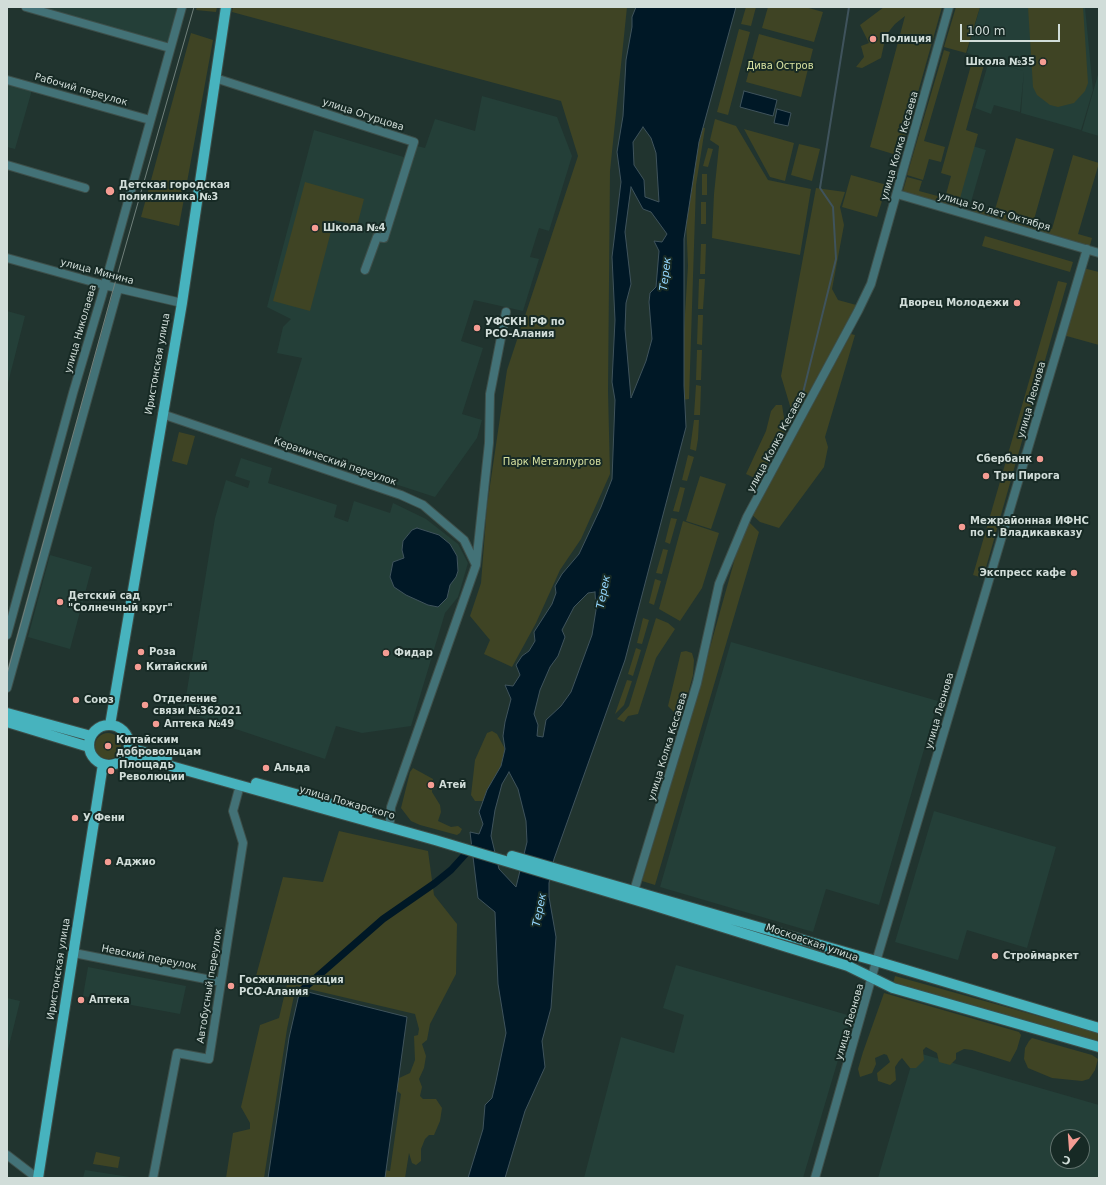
<!DOCTYPE html>
<html>
<head>
<meta charset="utf-8">
<style>
	body { margin:0 }
	#map { position:relative; width:1106px; height:1185px; overflow:hidden; background:#21342f; font-family:"DejaVu Sans",sans-serif }
	canvas { display:block }
	.frame { position:absolute; inset:0; border:8px solid #d1ddd9; pointer-events:none }
	.north { position:absolute; left:1050px; top:1129px; width:40px; height:40px; box-sizing:border-box; background:#172a25; border:1px solid #61726d; border-radius:50%; rotate:197deg; font-size:11px; font-weight:700; line-height:16px; text-align:center; color:#d1ddd9 }
	.north::after { content:''; display:block; margin:auto; width:14px; height:18px; background:#f59c93; clip-path:polygon(50% 0,100% 100%,50% 72%,0 100%) }
	.scale { position:absolute; left:960px; top:24px; width:100px; height:18px; box-sizing:border-box; border:2px solid #d1ddd9; border-top:0; padding-left:5px; font-size:12px; line-height:14px; white-space:nowrap; color:#d1ddd9; -webkit-text-stroke:3px #172a25; paint-order:stroke }
</style>
</head>
<body>
<div id="map">
<canvas width="1106" height="1185"></canvas>
<div class="frame"></div>
<div class="north">С</div>
<div class="scale">100 m</div>
</div>
<script>
const context = document.querySelector('canvas').getContext('2d');
context.lineJoin = 'round';
function paint(path, color) {
  context.fillStyle = color;
  context.fill(path, 'evenodd');
}
function toPath(rows) {
  const path = new Path2D();
  for (const r of rows) {
    if (r.length === 3) {
      path.moveTo(r[0] + r[2], r[1]);
      path.arc(r[0], r[1], r[2], 0, 2 * Math.PI);
      continue;
    }
    path.moveTo(r[0], r[1]);
    for (let i = 2; i < r.length; i += 2) path.lineTo(r[i], r[i + 1]);
  }
  return path;
}
function stroke(path, color, width, dash) {
  context.strokeStyle = color;
  context.lineWidth = width;
  context.lineCap = dash ? 'butt' : 'round';
  context.setLineDash(dash || []);
  context.stroke(path);
}
function write(font, color, halo, rows, align = 'center') {
  context.font = font + ' "DejaVu Sans",sans-serif';
  context.lineWidth = 4;
  context.setLineDash([]);
  context.textBaseline = 'middle';
  context.strokeStyle = halo;
  context.fillStyle = color;
  for (const [text, x, y, turn = 0] of rows) {
    context.save();
    context.translate(x, y);
    context.rotate((+turn || 0) * Math.PI / 180);
    context.textAlign = isNaN(turn) ? turn : align;
    if (halo) context.strokeText(text, 0, 0);
    context.fillText(text, 0, 0);
    context.restore();
  }
}
const built = toPath([
	[37,7,178,7,167,44],
	[980,7,1085,7,1093,90,1081,130,1021,113,1024,71,967,53],
	[989,61,1024,71,1020,112,994,105,991,114,975,108],
	[1099,71,1099,136,1082,131],
	[7,83,32,90,15,149,7,147],
	[482,96,557,117,572,156,549,231,539,228,530,257,539,259,523,311,474,300,461,341,483,348,462,414,482,420,477,438,435,497,275,445,302,358,277,353,283,327,291,319,267,307,314,130,407,158,417,146,425,148,435,119,475,131],
	[969,145,986,150,971,202,954,198],
	[7,311,25,316,7,387],
	[241,458,272,468,268,483,337,505,334,517,348,522,354,501,390,513,393,503,426,519,458,544,468,563,458,597,445,613,411,726,362,733,336,726,325,759,197,716,184,709,215,518,226,480,248,488,250,481,235,476],
	[50,555,92,567,70,649,28,637],
	[731,642,938,701,879,905,826,889,813,932,660,887],
	[934,811,1056,847,1027,948,967,930,958,960,895,942],
	[676,965,851,1016,803,1178,584,1178,621,1037,674,1053,684,1015,663,1008],
	[88,967,186,986,180,1014,83,996],
	[7,998,20,1001,7,1054],
	[915,1052,1099,1105,1099,1178,878,1178],
	[1058,1137,1082,1137,1082,1161,1058,1161],
	[85,1170,136,1178,83,1178]
]);
const green = toPath([
	[197,7,217,7,216,12,196,10],
	[233,7,627,7,610,171,608,391,610,474,581,539,560,570,536,623,512,667,484,654,490,640,470,616,481,583,487,506,507,370,578,156,561,101,232,12],
	[746,7,756,7,751,26,741,24],
	[768,7,805,7,823,12,814,42,762,28],
	[884,7,942,7,900,156,870,147,905,16,895,24,886,35,881,58,862,68,856,67,864,57,861,46,869,43,860,25],
	[956,7,980,7,966,53,944,47],
	[1028,7,1083,7,1088,83,1085,91,1074,103,1058,107,1050,105,1037,95,1033,87],
	[739,29,750,32,728,115,717,112],
	[191,33,213,40,179,226,141,217],
	[759,34,813,49,801,97,746,82],
	[944,50,950,52,924,141,945,147,941,162,929,159,923,180,907,175],
	[973,58,985,61,966,130,978,134,957,209,902,194,907,177,922,181,919,191,945,198,951,176,941,173],
	[715,119,736,126,768,180,811,189,800,255,712,238,714,194,719,146,710,140],
	[697,127,705,128,696,185,689,399,683,400,680,394,688,266,686,218],
	[744,129,794,143,785,181,770,177],
	[1016,138,1054,149,1033,223,1052,229,1073,155,1099,163,1078,234,1092,238,1089,249,971,215,973,207,994,213],
	[799,144,820,149,812,181,791,175],
	[708,148,713,149,708,167,703,166],
	[702,174,707,174,707,195,702,195],
	[851,175,887,185,877,217,842,207],
	[305,182,364,199,357,226,334,220,310,311,273,301],
	[816,188,845,192,840,207,844,225,832,289,838,300,860,306,794,419,781,376],
	[701,202,706,202,706,224,701,224],
	[985,236,1073,262,1070,272,982,246],
	[701,244,706,244,705,274,700,274],
	[1083,268,1099,272,1099,345,1063,335],
	[699,279,705,279,703,309,698,309],
	[1058,281,1067,283,983,578,973,575],
	[698,315,703,315,702,345,697,344],
	[851,334,855,335,825,437,828,447,824,467,779,528,760,522,750,513],
	[697,350,702,350,701,380,696,380],
	[696,385,701,386,700,415,694,415],
	[776,405,782,405,786,430,759,480,746,474,766,431,771,411],
	[694,420,699,420,698,439,696,451,690,449],
	[179,432,195,436,187,465,172,461],
	[688,455,694,457,687,481,682,480],
	[700,476,726,484,711,529,686,521],
	[680,487,685,488,679,512,673,511],
	[671,518,677,519,670,544,665,542],
	[746,519,759,532,655,885,642,881,686,733],
	[683,521,719,533,702,588,680,621,659,609],
	[663,549,668,550,662,574,656,573],
	[655,579,661,581,654,605,649,603],
	[643,618,649,620,642,644,637,643],
	[656,618,668,623,675,629,656,658,638,714,628,716,624,722,617,719,629,706],
	[636,648,641,650,633,676,628,674],
	[686,651,692,653,694,660,693,675,683,712,675,713,668,706,681,652],
	[627,680,632,681,624,705,615,714],
	[492,731,497,734,505,749,501,766,487,790,483,801,475,801,471,795,475,760,487,733],
	[108,746,13],
	[413,768,433,779,432,792,440,805,441,812,438,821,451,827,458,826,462,829,460,833,457,835,420,825,411,821,401,808,410,772],
	[339,831,428,851,434,895,457,924,456,974,430,1024,427,1040,422,1044,426,1056,424,1068,419,1079,422,1087,420,1096,423,1099,436,1099,442,1108,440,1121,434,1135,429,1135,425,1139,421,1149,421,1161,416,1165,412,1163,409,1153,405,1178,380,1178,385,1170,390,1171,401,1094,395,1089,397,1079,410,1073,415,1060,414,1036,418,1035,419,1029,415,1014,296,986,287,1029,264,1178,226,1178,233,1133,250,1129,250,1123,241,1107,260,1025,279,1018,287,984,256,976,283,877,323,882],
	[895,976,1099,1033,1099,1042,893,984],
	[884,993,1019,1032,1021,1035,1017,1049,1010,1062,972,1050,964,1049,956,1053,956,1059,950,1065,939,1062,937,1053,926,1047,923,1050,924,1060,916,1068,910,1068,902,1058,899,1061,895,1067,896,1080,890,1085,878,1081,877,1073,890,1062,887,1055,884,1054,875,1058,876,1064,872,1073,860,1077,858,1069,863,1052],
	[1032,1038,1092,1055,1098,1059,1095,1070,1089,1079,1082,1081,1052,1078,1028,1068,1024,1059,1025,1048,1029,1041],
	[96,1152,120,1157,118,1168,93,1164]
]);
const water = toPath([
	[636,7,736,7,699,142,684,239,684,386,686,427,625,660,554,859,549,883,549,897,556,937,551,1008,542,1041,545,1067,525,1111,505,1178,468,1178,483,1129,485,1105,492,1098,496,1081,506,1033,498,984,495,912,478,898,470,832,479,834,483,824,479,812,487,790,501,766,505,749,503,736,505,722,511,699,505,685,513,686,520,675,516,665,522,656,529,651,535,641,534,632,552,604,556,593,555,586,562,574,579,554,601,507,612,479,615,400,612,382,615,320,612,257,621,182,617,152,623,116,626,60,632,27,632,17,636,7],
	[643,127,651,138,656,153,659,202,645,197,644,180,634,165,633,142,643,127],
	[631,187,643,209,651,212,667,234,662,242,654,241,659,251,656,287,650,293,649,302,652,339,646,361,631,398,625,329,626,303,631,284,625,232,631,187],
	[595,592,596,610,592,635,571,692,561,706,546,720,543,737,537,736,538,725,534,714,540,690,550,667,558,656,565,637,562,630,574,607,588,593,595,592],
	[509,772,518,789,526,821,527,842,516,887,499,869,491,836,495,810,502,784,509,772],
	[744,91,777,100,773,116,740,107,744,91],
	[777,109,791,113,788,126,774,123,777,109],
	[417,528,439,535,450,544,457,556,458,571,456,577,450,585,447,598,438,607,428,605,406,595,394,587,390,577,393,562,404,558,402,550,403,541,412,530,417,528],
	[300,990,407,1017,385,1178,268,1178,289,1038,300,990]
]);
const stream = toPath([
	[802,397,836,259,833,207,820,188,849,7]
]);
const canal = toPath([
	[302,990,383,919,435,883,451,870,471,848]
]);
const minor = toPath([
	[26,7,170,48],
	[215,78,414,142,384,238,377,237,365,270],
	[7,80,150,120],
	[7,165,85,188],
	[897,194,1099,253],
	[7,258,104,285,182,303],
	[162,414,401,495,423,505,464,540,476,565,391,807,390,821],
	[476,565,489,443,490,394,506,312],
	[7,635,73,393,102,295,182,7],
	[7,688,118,289],
	[634,891,697,683,719,584,747,517,858,311,871,284,949,7],
	[74,953,221,982],
	[7,1155,37,1178],
	[153,1178,177,1053,209,1059,243,843,233,811,240,785],
	[815,1178,878,955,1087,249]
]);
const major = toPath([
	[7,713,91,736],
	[7,722,89,747],
	[110,725,182,303,226,7],
	[109,745,20],
	[129,748,167,758],
	[124,758,160,763,435,840,649,904,848,966,893,988,1099,1047],
	[256,783,368,814],
	[512,856,876,961,1099,1028],
	[38,1178,103,764]
]);
const tram = toPath([
	[7,674,111,297,194,7]
]);
const markers = [
	[873,39,4,"#f59c93"],
	[1043,62,4,"#f59c93"],
	[110,191,5,"#f59c93"],
	[315,228,4,"#f59c93"],
	[1017,303,4,"#f59c93"],
	[477,328,4,"#f59c93"],
	[1040,459,4,"#f59c93"],
	[986,476,4,"#f59c93"],
	[962,527,4,"#f59c93"],
	[1074,573,4,"#f59c93"],
	[60,602,4,"#f59c93"],
	[141,652,4,"#f59c93"],
	[386,653,4,"#f59c93"],
	[138,667,4,"#f59c93"],
	[76,700,4,"#f59c93"],
	[145,705,4,"#f59c93"],
	[156,724,4,"#f59c93"],
	[108,746,4,"#f59c93"],
	[266,768,4,"#f59c93"],
	[111,771,4,"#f59c93"],
	[431,785,4,"#f59c93"],
	[75,818,4,"#f59c93"],
	[108,862,4,"#f59c93"],
	[995,956,4,"#f59c93"],
	[231,986,4,"#f59c93"],
	[81,1000,4,"#f59c93"]
];
const poiNames = [
	["Полиция",881,39],
	["Школа №35",1035,62,"right"],
	["Детская городская",119,185],
	["поликлиника №3",119,197],
	["Школа №4",323,228],
	["Дворец Молодежи",1009,303,"right"],
	["УФСКН РФ по",485,322],
	["РСО-Алания",485,334],
	["Сбербанк",1032,459,"right"],
	["Три Пирога",994,476],
	["Межрайонная ИФНС",970,521],
	["по г. Владикавказу",970,533],
	["Экспресс кафе",1066,573,"right"],
	["Детский сад",68,596],
	["\"Солнечный круг\"",68,608],
	["Роза",149,652],
	["Фидар",394,653],
	["Китайский",146,667],
	["Отделение",153,699],
	["связи №362021",153,711],
	["Союз",84,700],
	["Аптека №49",164,724],
	["Китайским",116,740],
	["добровольцам",116,752],
	["Площадь",119,765],
	["Революции",119,777],
	["Альда",274,768],
	["Атей",439,785],
	["У Фени",83,818],
	["Аджио",116,862],
	["Строймаркет",1003,956],
	["Госжилинспекция",239,980],
	["РСО-Алания",239,992],
	["Аптека",89,1000]
];
const parkNames = [
	["Дива Остров",780,66],
	["Парк Металлургов",552,462]
];
const streetNames = [
	["Рабочий переулок",81,90,16],
	["улица Огурцова",363,115,18],
	["улица Колка Кесаева",900,146,-74],
	["улица 50 лет Октября",994,212,16],
	["улица Минина",97,272,15],
	["улица Николаева",81,329,-74],
	["Иристонская улица",158,364,-80],
	["улица Леонова",1032,400,-74],
	["улица Колка Кесаева",777,442,-62],
	["Керамический переулок",335,462,19],
	["улица Леонова",940,711,-74],
	["улица Колка Кесаева",668,747,-73],
	["улица Пожарского",347,803,16],
	["Московская улица",812,943,19],
	["Невский переулок",149,958,11],
	["Иристонская улица",59,969,-81],
	["Автобусный переулок",210,986,-81],
	["улица Леонова",850,1022,-74]
];
const waterNames = [
	["Терек",666,274,-83],
	["Терек",604,592,-79],
	["Терек",540,910,-79]
];
paint(built, '#243f38');
paint(green, '#3f4424');
paint(water, '#001826');
stroke(water, '#3f535c', 1);
stroke(stream, '#3f535c', 2);
stroke(canal, '#001826', 7);
stroke(minor, '#3d4f4a', 10);
stroke(major, '#3d4f4a', 12);
stroke(minor, '#437277', 8);
stroke(major, '#47b3be', 10);
stroke(tram, '#71817c', 1);
for (const [x, y, r, color] of markers) {
  const dot = new Path2D();
  dot.arc(x, y, r, 0, 2 * Math.PI);
  context.fillStyle = color;
  context.fill(dot);
  stroke(dot, '#172a25', 1.5);
}
write('bold 10px', '#d1ddd9', '#172a25', poiNames, 'left');
write('10px', '#d7e1a0', '#172a25', parkNames);
write('10px', '#d1ddd9', '#172a25', streetNames);
write('italic 11px', '#94d6fd', '#172a25', waterNames);
</script>
</body>
</html>
